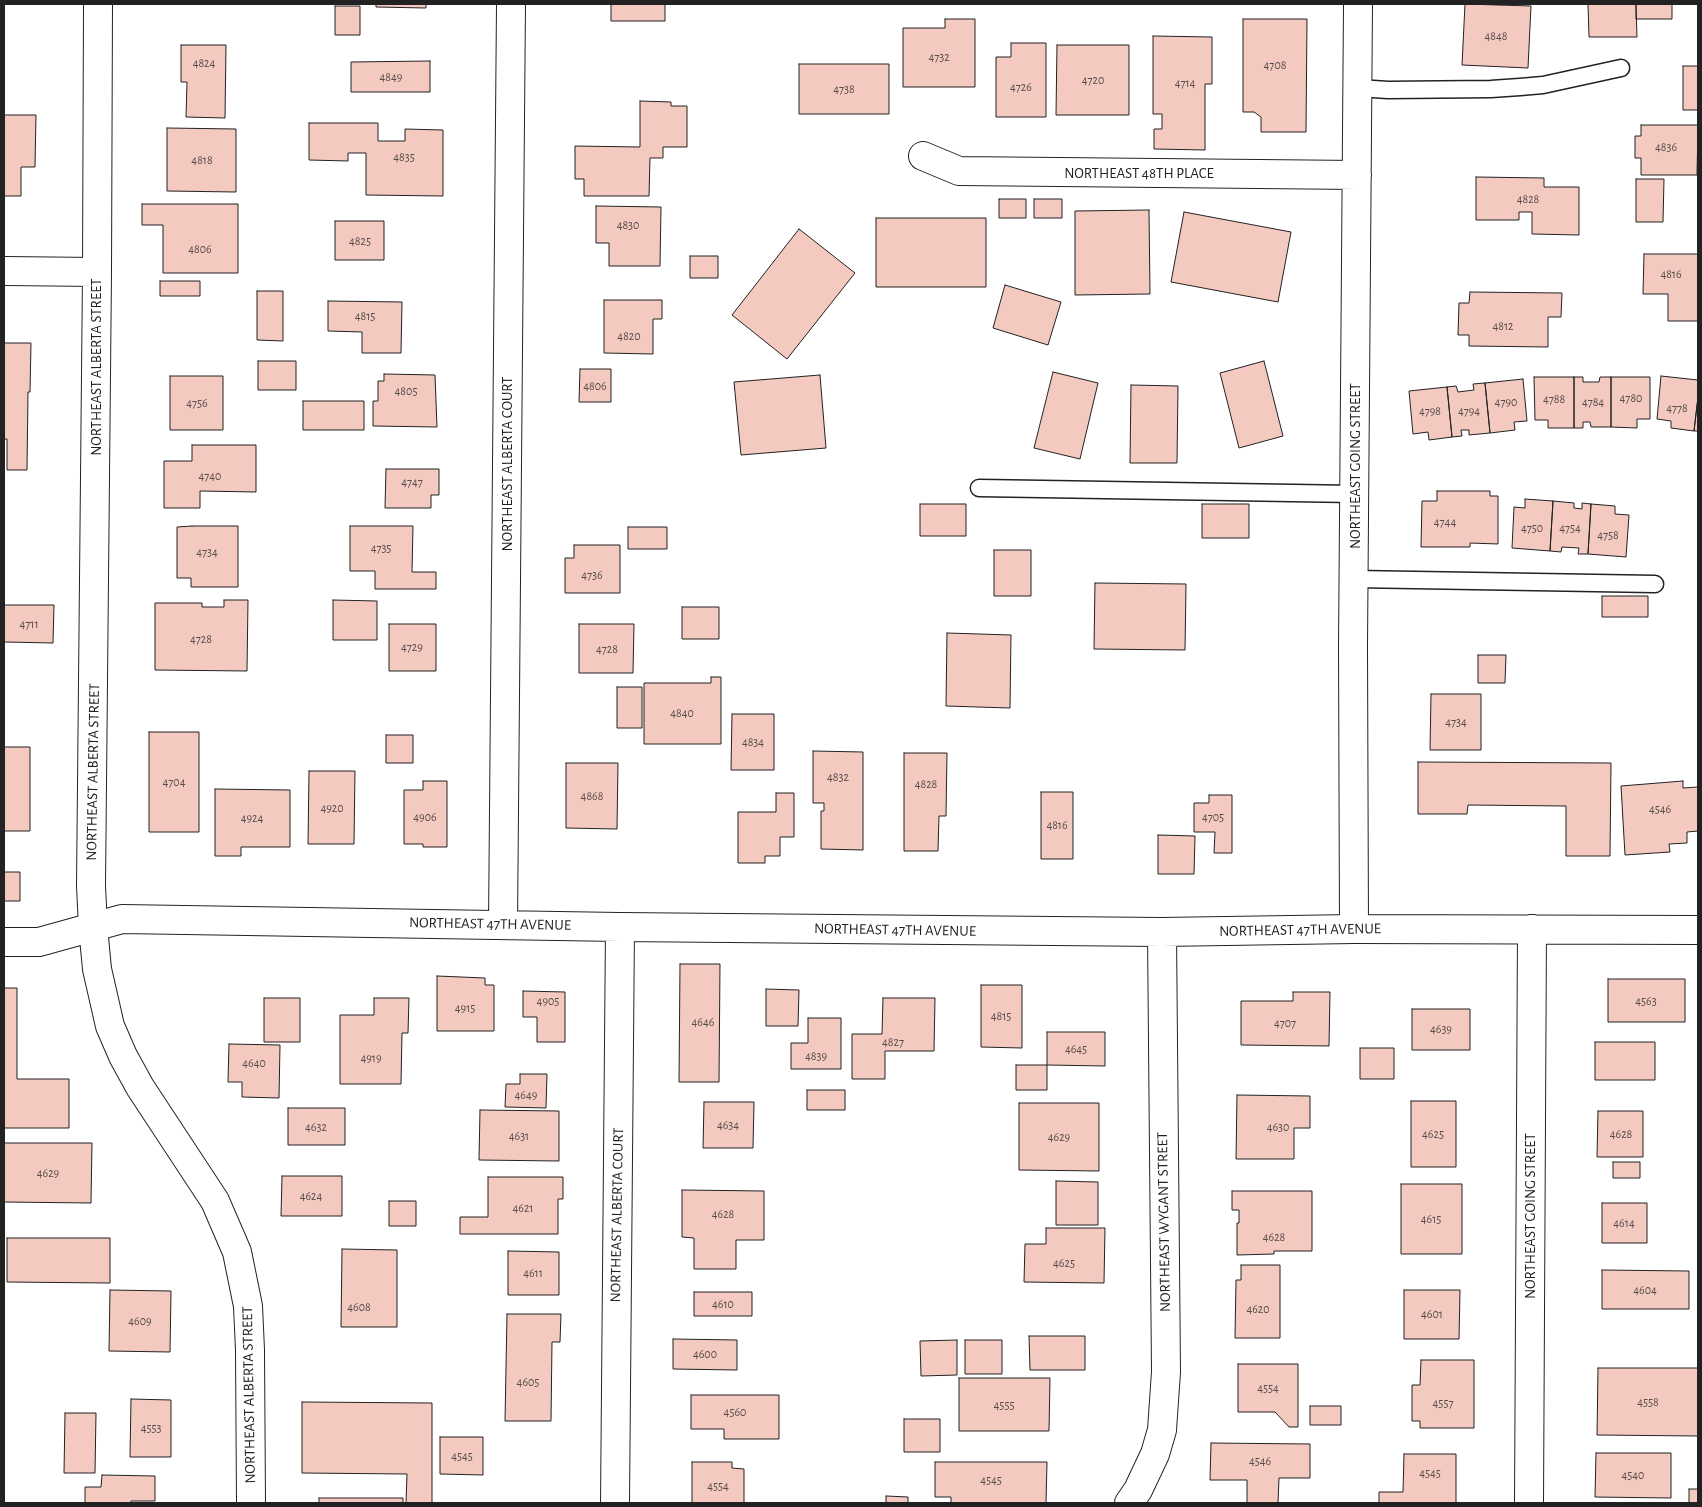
<!DOCTYPE html>
<html>
<head>
<meta charset="utf-8">
<style>
	body { margin:0 }
	#map { position:relative; width:1702px; height:1507px; overflow:hidden; background:#fff; font-family:"Alegreya Sans",sans-serif }
	canvas { display:block }
	.frame { position:absolute; inset:0; border:5px solid #222; pointer-events:none }
</style>
</head>
<body>
<div id="map">
<canvas width="1702" height="1507"></canvas>
<div class="frame"></div>
</div>
<script>
const context = document.querySelector('canvas').getContext('2d');
context.lineJoin = 'round';
function paint(path, color) {
  context.fillStyle = color;
  context.fill(path, 'evenodd');
}
function toPath(rows) {
  const path = new Path2D();
  for (const r of rows) {
    path.moveTo(r[0], r[1]);
    for (let i = 2; i < r.length; i += 2) path.lineTo(r[i], r[i + 1]);
  }
  return path;
}
function stroke(path, color, width, dash) {
  context.strokeStyle = color;
  context.lineWidth = width;
  context.lineCap = dash ? 'butt' : 'round';
  context.setLineDash(dash || []);
  context.stroke(path);
}
function write(font, color, halo, rows, align = 'center') {
  context.font = font + ' "Alegreya Sans",sans-serif';
  context.lineWidth = 4;
  context.setLineDash([]);
  context.textBaseline = 'middle';
  context.strokeStyle = halo;
  context.fillStyle = color;
  for (const [text, x, y, turn = 0] of rows) {
    context.save();
    context.translate(x, y);
    context.rotate((+turn || 0) * Math.PI / 180);
    context.textAlign = isNaN(turn) ? turn : align;
    if (halo) context.strokeText(text, 0, 0);
    context.fillText(text, 0, 0);
    context.restore();
  }
}
const building = toPath([
	[376,4,426,4,426,8,376,7,376,4],
	[611,4,665,4,665,21,611,21,611,4],
	[1465,4,1531,6,1528,68,1462,65,1465,4],
	[1588,4,1636,4,1637,37,1589,37,1588,4],
	[1636,4,1672,4,1672,19,1636,19,1636,4],
	[335,6,360,6,360,35,335,35,335,6],
	[945,19,975,19,975,87,903,87,903,28,945,28,945,19],
	[1243,19,1307,19,1306,132,1261,132,1261,117,1254,112,1243,112,1243,19],
	[1153,36,1212,37,1212,84,1205,84,1205,150,1154,149,1154,129,1162,129,1162,114,1153,114,1153,36],
	[1011,43,1046,43,1046,117,996,117,996,57,1011,57,1011,43],
	[181,45,226,45,225,118,186,117,187,82,181,82,181,45],
	[1057,45,1129,45,1129,115,1056,115,1057,45],
	[430,61,430,92,351,92,351,62,430,61],
	[799,64,889,64,889,114,799,114,799,64],
	[1683,66,1698,66,1698,110,1683,110,1683,66],
	[640,101,671,102,671,106,687,106,687,147,663,147,663,158,650,158,649,196,584,196,584,179,575,179,575,146,640,147,640,101],
	[4,115,36,115,35,167,21,167,21,196,4,196,4,115],
	[309,123,378,123,378,141,405,141,405,129,443,130,443,196,366,195,366,153,348,153,348,161,309,160,309,123],
	[1641,125,1698,125,1697,175,1641,175,1641,158,1635,158,1635,136,1641,136,1641,125],
	[167,128,236,129,236,192,167,191,167,128],
	[1476,177,1544,178,1544,187,1579,187,1579,235,1532,234,1532,212,1519,212,1519,220,1476,220,1476,177],
	[1636,179,1664,179,1663,222,1636,222,1636,179],
	[999,199,1026,199,1026,218,999,218,999,199],
	[1034,199,1062,199,1062,218,1034,218,1034,199],
	[142,204,238,204,238,273,163,273,163,225,142,225,142,204],
	[596,206,661,207,660,266,609,266,609,243,596,243,596,206],
	[1149,210,1150,294,1075,295,1075,211,1149,210],
	[1184,212,1291,232,1278,302,1171,282,1184,212],
	[876,218,986,218,986,287,876,287,876,218],
	[335,221,384,221,384,260,335,260,335,221],
	[799,229,855,273,787,359,732,315,799,229],
	[1644,254,1698,254,1698,321,1668,321,1668,294,1643,294,1644,254],
	[690,256,718,256,718,278,690,278,690,256],
	[160,281,200,281,200,296,160,296,160,281],
	[1005,285,1061,302,1048,345,993,328,1005,285],
	[257,291,283,291,283,341,257,340,257,291],
	[1470,292,1562,293,1561,317,1548,317,1548,347,1469,346,1469,335,1458,335,1459,303,1469,303,1470,292],
	[604,300,662,300,662,319,653,319,653,354,604,353,604,300],
	[328,301,402,302,401,353,362,353,362,332,328,331,328,301],
	[4,343,31,343,30,392,28,392,27,470,7,470,7,439,4,439,4,343],
	[258,361,296,361,296,390,258,390,258,361],
	[1264,361,1283,436,1239,448,1220,373,1264,361],
	[580,369,611,369,611,402,579,402,580,369],
	[1053,372,1098,383,1080,459,1034,448,1053,372],
	[384,374,435,375,437,427,373,426,373,401,378,401,378,381,384,381,384,374],
	[820,375,826,448,741,455,734,382,820,375],
	[170,376,223,376,223,430,170,430,170,376],
	[1661,376,1698,380,1698,397,1694,431,1671,428,1671,421,1657,419,1661,376],
	[1534,377,1574,377,1574,428,1548,428,1548,420,1535,420,1534,377],
	[1574,377,1583,377,1583,382,1599,382,1600,377,1611,377,1611,427,1591,427,1590,422,1583,422,1583,428,1574,428,1574,377],
	[1611,377,1650,377,1650,419,1637,419,1637,428,1611,427,1611,377],
	[1523,379,1527,421,1514,422,1515,430,1490,433,1485,383,1523,379],
	[1485,383,1490,433,1469,435,1469,430,1461,430,1462,436,1452,437,1447,387,1456,386,1458,392,1474,390,1473,384,1485,383],
	[1131,385,1178,386,1177,463,1130,463,1131,385],
	[1447,387,1452,437,1429,440,1428,432,1413,434,1409,391,1447,387],
	[1698,397,1698,431,1694,431,1698,397],
	[303,401,364,401,364,430,303,430,303,401],
	[192,445,256,445,256,492,200,491,200,508,164,508,164,461,192,461,192,445],
	[386,469,439,469,439,495,431,495,431,508,385,508,386,469],
	[1437,491,1490,491,1490,496,1498,496,1498,544,1470,543,1470,547,1421,547,1422,501,1437,501,1437,491],
	[1525,499,1553,501,1550,551,1512,548,1514,507,1525,508,1525,499],
	[1553,501,1574,503,1574,508,1582,509,1582,503,1591,504,1588,554,1578,554,1579,548,1562,547,1561,552,1550,551,1553,501],
	[920,504,966,504,966,536,920,536,920,504],
	[1202,504,1249,504,1249,538,1202,538,1202,504],
	[1591,504,1615,506,1615,514,1629,515,1626,557,1588,554,1591,504],
	[192,526,238,526,238,587,191,587,191,578,177,578,177,527,192,526],
	[350,526,413,526,412,572,436,572,436,589,375,589,375,571,350,571,350,526],
	[628,527,667,527,667,549,628,549,628,527],
	[574,545,620,545,620,593,565,593,565,558,574,558,574,545],
	[994,550,1031,550,1031,596,994,596,994,550],
	[1095,583,1186,584,1185,650,1094,649,1095,583],
	[1602,596,1648,596,1648,617,1602,617,1602,596],
	[224,600,248,600,247,671,155,670,155,603,202,603,202,607,224,607,224,600],
	[333,600,377,601,377,640,333,640,333,600],
	[4,605,54,605,53,643,4,642,4,605],
	[682,607,719,607,719,639,682,639,682,607],
	[389,624,436,624,436,671,389,671,389,624],
	[579,624,634,624,633,673,579,673,579,624],
	[947,633,1011,635,1010,708,946,706,947,633],
	[1478,655,1506,655,1505,683,1478,683,1478,655],
	[711,677,721,677,721,744,644,744,644,683,711,683,711,677],
	[617,687,642,687,642,728,617,728,617,687],
	[1431,694,1481,694,1481,750,1430,750,1431,694],
	[732,714,774,714,774,770,731,770,732,714],
	[149,732,199,732,199,832,149,832,149,732],
	[386,735,413,735,413,763,386,763,386,735],
	[4,747,30,747,30,831,4,831,4,747],
	[813,751,863,752,863,850,821,849,821,811,824,811,824,803,813,803,813,751],
	[904,753,947,753,946,816,939,816,938,851,904,851,904,753],
	[1418,762,1611,763,1610,856,1566,856,1566,806,1468,805,1467,814,1418,814,1418,762],
	[566,763,618,763,617,829,566,828,566,763],
	[309,771,355,771,354,844,308,844,309,771],
	[423,781,447,781,447,847,423,847,423,844,404,844,404,790,423,790,423,781],
	[1683,781,1683,788,1698,787,1698,831,1687,832,1687,843,1669,844,1670,852,1625,855,1621,786,1683,781],
	[215,789,290,790,290,847,241,847,241,856,215,856,215,789],
	[1041,792,1073,792,1073,859,1041,859,1041,792],
	[776,793,794,793,794,837,780,837,780,856,765,856,765,863,738,863,738,812,776,812,776,793],
	[1209,795,1232,795,1232,853,1214,853,1215,832,1194,832,1194,803,1209,803,1209,795],
	[1158,835,1195,836,1194,874,1158,874,1158,835],
	[4,872,20,872,20,901,4,901,4,872],
	[680,964,720,964,719,1082,679,1082,680,964],
	[437,976,485,978,485,985,494,985,494,1031,437,1031,437,976],
	[1608,979,1685,979,1685,1022,1608,1022,1608,979],
	[981,985,1022,985,1022,1048,981,1047,981,985],
	[4,988,17,988,17,1079,69,1079,69,1128,4,1128,4,988],
	[766,989,799,990,798,1026,766,1026,766,989],
	[523,991,565,992,565,1042,537,1042,537,1017,523,1017,523,991],
	[1293,992,1330,992,1329,1046,1241,1045,1241,1001,1293,1001,1293,992],
	[264,998,300,998,300,1042,264,1042,264,998],
	[374,998,409,998,408,1033,402,1033,401,1084,340,1084,340,1015,374,1015,374,998],
	[883,998,935,998,934,1051,885,1051,885,1079,852,1079,852,1034,882,1034,883,998],
	[1412,1009,1470,1009,1470,1050,1412,1050,1412,1009],
	[808,1018,841,1018,841,1069,791,1069,791,1043,808,1043,808,1018],
	[1047,1032,1105,1032,1105,1066,1047,1065,1047,1032],
	[1595,1042,1655,1042,1655,1080,1595,1080,1595,1042],
	[229,1044,280,1045,279,1098,242,1097,242,1082,228,1082,229,1044],
	[1360,1048,1394,1048,1394,1079,1360,1079,1360,1048],
	[1016,1065,1047,1065,1047,1090,1016,1090,1016,1065],
	[520,1074,547,1074,546,1108,505,1107,506,1084,520,1084,520,1074],
	[807,1090,845,1090,845,1110,807,1110,807,1090],
	[1237,1095,1310,1096,1310,1128,1294,1128,1294,1159,1236,1159,1237,1095],
	[1411,1101,1456,1101,1456,1167,1411,1167,1411,1101],
	[704,1102,754,1102,753,1148,703,1148,704,1102],
	[1019,1103,1099,1103,1099,1171,1019,1170,1019,1103],
	[288,1108,345,1108,345,1145,288,1145,288,1108],
	[480,1110,559,1111,559,1161,479,1160,480,1110],
	[1598,1111,1643,1111,1643,1157,1597,1157,1598,1111],
	[4,1143,92,1143,91,1203,4,1202,4,1143],
	[1613,1162,1640,1162,1640,1178,1613,1178,1613,1162],
	[282,1176,342,1176,342,1216,281,1216,282,1176],
	[488,1177,563,1177,563,1199,558,1199,558,1234,460,1234,460,1217,488,1217,488,1177],
	[1056,1181,1098,1182,1098,1225,1056,1225,1056,1181],
	[1401,1184,1462,1184,1462,1254,1401,1254,1401,1184],
	[682,1190,764,1191,764,1240,736,1240,736,1269,694,1269,694,1238,682,1237,682,1190],
	[1232,1191,1312,1191,1312,1251,1274,1251,1274,1254,1237,1255,1237,1223,1239,1223,1239,1210,1232,1210,1232,1191],
	[389,1201,416,1201,416,1226,389,1226,389,1201],
	[1602,1203,1647,1203,1647,1243,1602,1243,1602,1203],
	[1046,1228,1105,1228,1104,1283,1024,1282,1025,1244,1046,1244,1046,1228],
	[7,1238,110,1238,110,1283,7,1282,7,1238],
	[342,1249,397,1250,397,1327,341,1327,342,1249],
	[508,1251,559,1252,559,1295,508,1295,508,1251],
	[1241,1265,1280,1265,1280,1338,1235,1338,1236,1280,1241,1280,1241,1265],
	[1602,1270,1689,1271,1689,1309,1602,1309,1602,1270],
	[110,1290,171,1291,170,1352,109,1351,110,1290],
	[1404,1290,1460,1290,1459,1339,1404,1339,1404,1290],
	[694,1292,752,1292,752,1316,694,1316,694,1292],
	[507,1314,561,1314,560,1342,552,1342,551,1421,505,1421,507,1314],
	[1029,1336,1085,1336,1085,1370,1030,1370,1029,1336],
	[673,1339,737,1340,737,1370,673,1369,673,1339],
	[957,1340,957,1375,921,1376,920,1341,957,1340],
	[965,1340,1002,1340,1002,1374,965,1374,965,1340],
	[1421,1360,1474,1360,1474,1428,1420,1428,1420,1421,1412,1421,1412,1385,1420,1385,1421,1360],
	[1238,1364,1298,1364,1298,1427,1289,1427,1275,1412,1238,1412,1238,1364],
	[1598,1368,1698,1368,1698,1436,1597,1435,1598,1368],
	[959,1378,1050,1378,1049,1431,959,1431,959,1378],
	[691,1395,779,1395,779,1439,724,1439,724,1429,691,1429,691,1395],
	[131,1399,171,1400,171,1457,130,1457,131,1399],
	[302,1402,432,1403,432,1503,406,1503,407,1474,302,1473,302,1402],
	[1310,1406,1341,1406,1341,1425,1310,1425,1310,1406],
	[65,1413,96,1413,95,1473,64,1473,65,1413],
	[904,1419,940,1419,940,1452,904,1452,904,1419],
	[440,1437,483,1437,483,1475,440,1474,440,1437],
	[1211,1443,1310,1444,1310,1478,1279,1478,1278,1503,1247,1503,1247,1480,1210,1480,1211,1443],
	[1596,1453,1671,1453,1671,1498,1595,1497,1596,1453],
	[1404,1454,1456,1454,1456,1503,1379,1503,1379,1492,1403,1492,1404,1454],
	[692,1462,732,1462,732,1468,744,1469,744,1503,692,1503,692,1462],
	[935,1462,1047,1462,1046,1503,951,1503,951,1497,935,1497,935,1462],
	[102,1475,155,1476,155,1501,131,1501,131,1503,85,1503,85,1487,101,1487,102,1475],
	[1689,1489,1698,1489,1698,1503,1689,1503,1689,1489],
	[886,1496,908,1497,908,1503,886,1503,886,1496],
	[319,1498,403,1498,403,1503,319,1503,319,1498]
]);
const lane = toPath([
	[1358,88,1388,90,1491,89,1520,87,1543,85,1621,68],
	[979,488,1355,494],
	[1354,579,1655,584]
]);
const street = toPath([
	[98,4,97,272,91,886,93,927,97,969,110,1026,123,1056,140,1087,215,1201,237,1252,248,1306,250,1350,251,1503],
	[923,156,959,171,1357,175],
	[4,271,97,272],
	[503,924,511,4],
	[1354,929,1353,646,1358,4],
	[4,942,39,942,122,919,620,927,1162,932,1354,929,1698,930],
	[615,1503,620,927],
	[1129,1503,1138,1490,1155,1454,1162,1430,1166,1372,1162,932],
	[1529,1503,1532,929]
]);
const numberNames = [
	["4848",1496,36],
	["4732",939,57],
	["4824",204,63],
	["4708",1275,65],
	["4849",391,77],
	["4720",1093,80],
	["4714",1185,83],
	["4726",1021,87],
	["4738",844,89],
	["4836",1666,147],
	["4835",404,157],
	["4818",202,160],
	["4828",1528,199],
	["4830",628,225],
	["4825",360,241],
	["4806",200,249],
	["4816",1671,274],
	["4815",365,316],
	["4812",1503,326],
	["4820",629,336],
	["4806",595,386],
	["4805",406,391],
	["4780",1631,398],
	["4788",1554,399],
	["4790",1506,402],
	["4784",1593,402],
	["4756",197,403],
	["4778",1677,408],
	["4798",1430,411],
	["4794",1469,411],
	["4740",210,476],
	["4747",412,482],
	["4744",1445,522],
	["4750",1532,528],
	["4754",1570,528],
	["4758",1608,535],
	["4735",381,548],
	["4734",207,552],
	["4736",592,575],
	["4711",29,624],
	["4728",201,639],
	["4729",412,647],
	["4728",607,649],
	["4840",682,713],
	["4734",1456,722],
	["4834",753,742],
	["4832",838,777],
	["4704",174,782],
	["4828",926,784],
	["4868",592,796],
	["4920",332,808],
	["4546",1660,809],
	["4906",425,817],
	["4705",1213,817],
	["4924",252,818],
	["4816",1057,825],
	["4905",548,1001],
	["4563",1646,1001],
	["4915",465,1008],
	["4815",1001,1016],
	["4646",703,1022],
	["4707",1285,1023],
	["4639",1441,1029],
	["4827",893,1042],
	["4645",1076,1049],
	["4839",816,1056],
	["4919",371,1058],
	["4640",254,1063],
	["4649",526,1095],
	["4634",728,1125],
	["4632",316,1127],
	["4630",1278,1127],
	["4625",1433,1134],
	["4628",1621,1134],
	["4631",519,1136],
	["4629",1059,1137],
	["4629",48,1173],
	["4624",311,1196],
	["4621",523,1208],
	["4628",723,1214],
	["4615",1431,1219],
	["4614",1624,1223],
	["4628",1274,1237],
	["4625",1064,1263],
	["4611",533,1273],
	["4604",1645,1290],
	["4610",723,1304],
	["4608",359,1307],
	["4620",1258,1309],
	["4601",1432,1314],
	["4609",140,1321],
	["4600",705,1354],
	["4605",528,1382],
	["4554",1268,1388],
	["4558",1648,1402],
	["4557",1443,1403],
	["4555",1004,1405],
	["4560",735,1412],
	["4553",151,1428],
	["4545",462,1456],
	["4546",1260,1461],
	["4545",1430,1473],
	["4540",1633,1475],
	["4545",991,1480],
	["4554",718,1486]
];
const streetNames = [
	["NORTHEAST 48TH PLACE",1139,173],
	["NORTHEAST ALBERTA STREET",96,367,-90],
	["NORTHEAST ALBERTA COURT",507,464,-90],
	["NORTHEAST GOING STREET",1355,466,-90],
	["NORTHEAST ALBERTA STREET",93,772,-89],
	["NORTHEAST 47TH AVENUE",490,924,1],
	["NORTHEAST 47TH AVENUE",895,930,1],
	["NORTHEAST 47TH AVENUE",1300,930,-1],
	["NORTHEAST ALBERTA COURT",617,1215,-89],
	["NORTHEAST GOING STREET",1530,1216,-90],
	["NORTHEAST WYGANT STREET",1164,1222,-91],
	["NORTHEAST ALBERTA STREET",249,1395,-91]
];
paint(building, '#f3c9c0');
stroke(building, '#222', 1);
stroke(lane, '#222', 19);
stroke(street, '#222', 30);
stroke(lane, '#fff', 16);
stroke(street, '#fff', 28);
write('12px', '#564c4a', null, numberNames);
write('15px', '#222', '#fff', streetNames);
</script>
</body>
</html>
